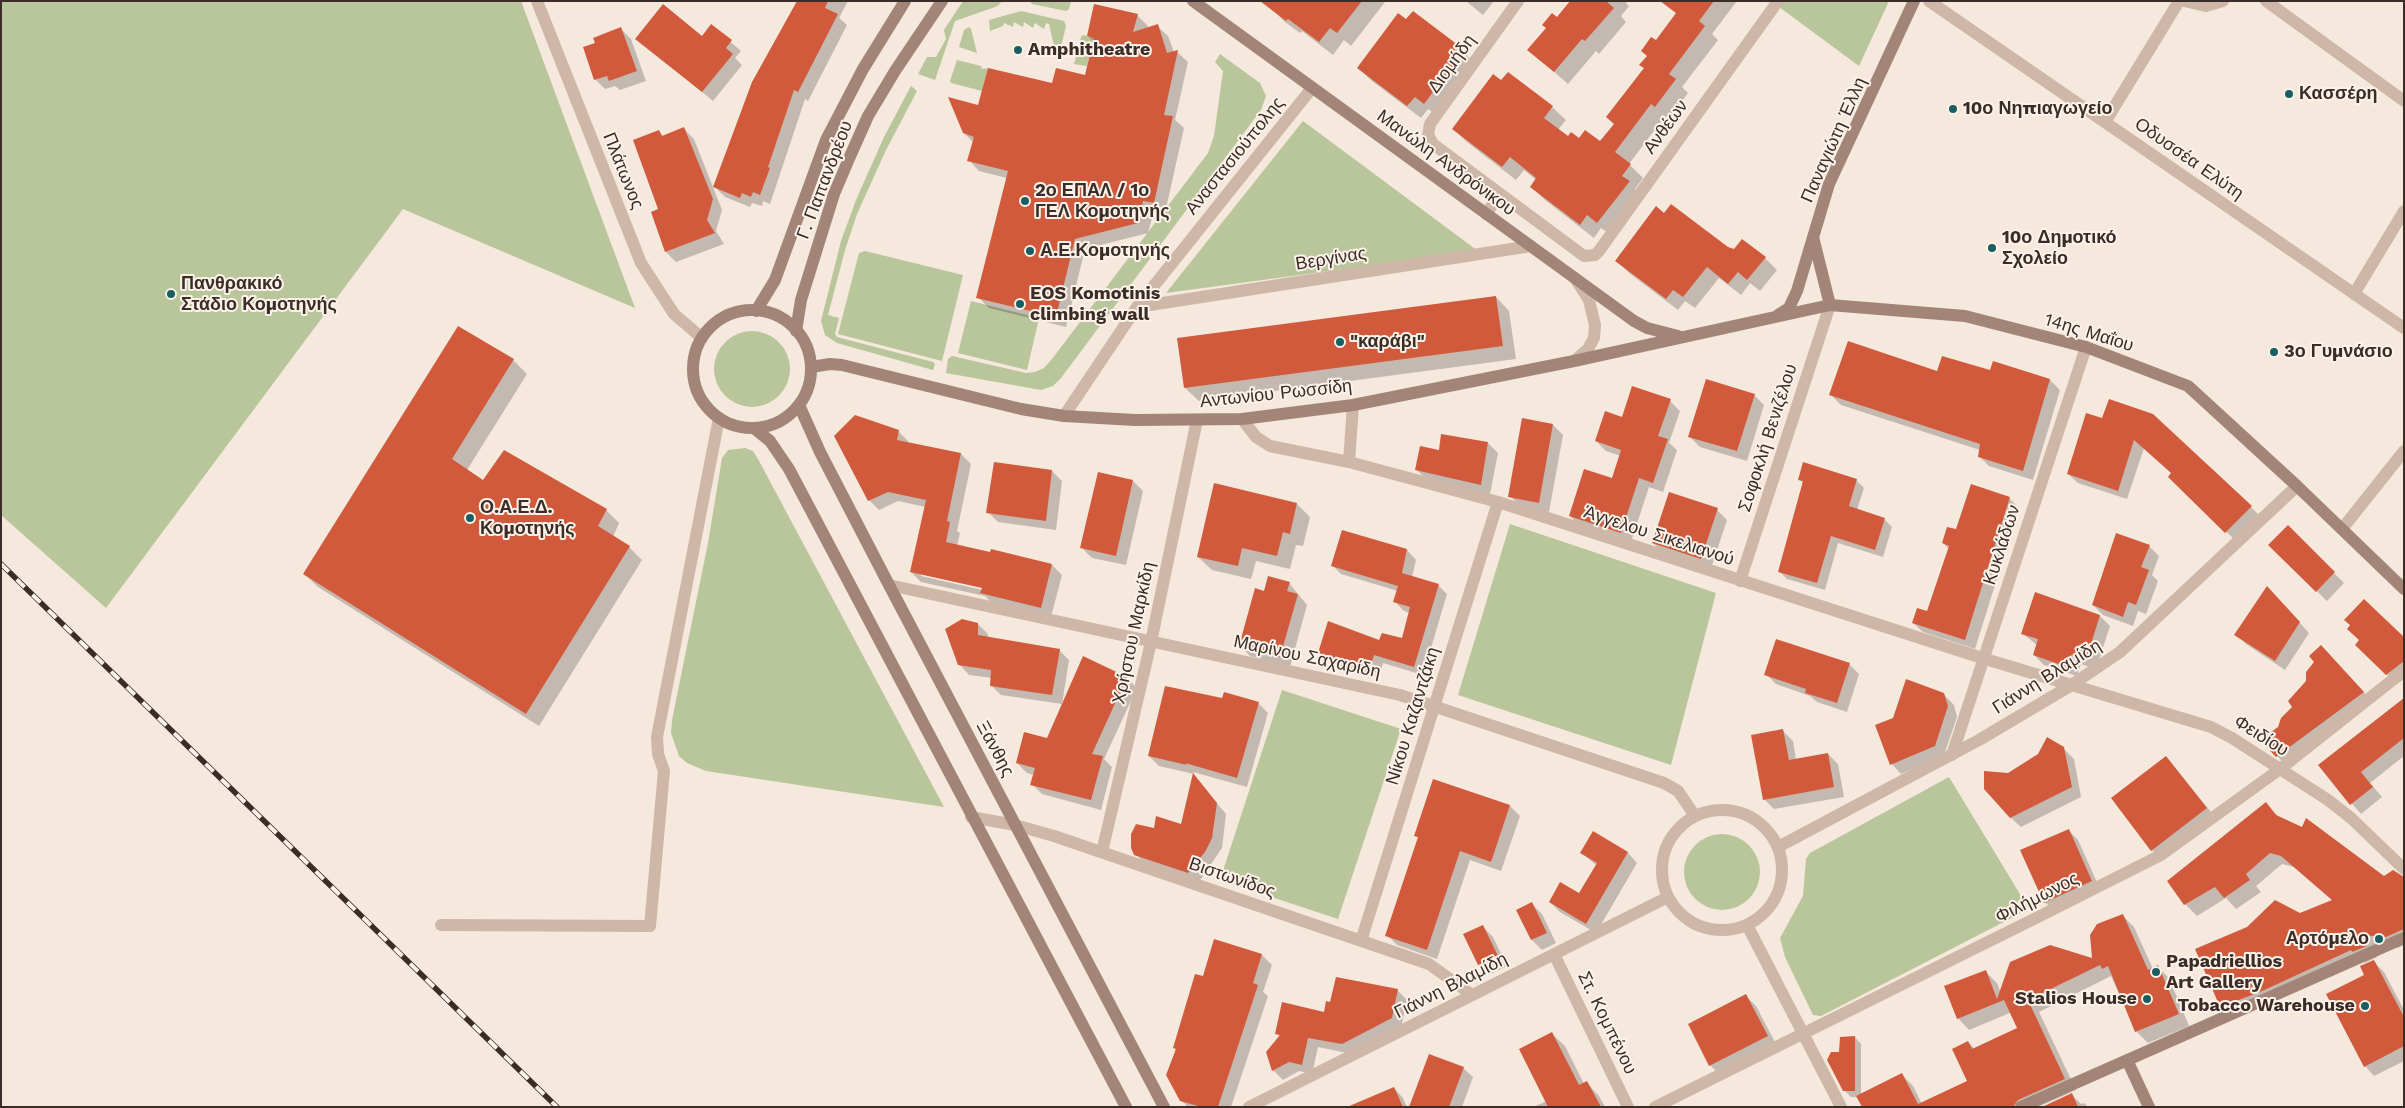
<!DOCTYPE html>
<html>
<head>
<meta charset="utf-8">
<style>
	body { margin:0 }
	#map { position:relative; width:2405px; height:1108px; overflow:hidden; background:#f5e8dc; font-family:"Work Sans",sans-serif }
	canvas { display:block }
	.frame { position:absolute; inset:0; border:2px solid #3a2d28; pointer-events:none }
</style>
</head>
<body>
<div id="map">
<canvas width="2405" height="1108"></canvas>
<div class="frame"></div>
</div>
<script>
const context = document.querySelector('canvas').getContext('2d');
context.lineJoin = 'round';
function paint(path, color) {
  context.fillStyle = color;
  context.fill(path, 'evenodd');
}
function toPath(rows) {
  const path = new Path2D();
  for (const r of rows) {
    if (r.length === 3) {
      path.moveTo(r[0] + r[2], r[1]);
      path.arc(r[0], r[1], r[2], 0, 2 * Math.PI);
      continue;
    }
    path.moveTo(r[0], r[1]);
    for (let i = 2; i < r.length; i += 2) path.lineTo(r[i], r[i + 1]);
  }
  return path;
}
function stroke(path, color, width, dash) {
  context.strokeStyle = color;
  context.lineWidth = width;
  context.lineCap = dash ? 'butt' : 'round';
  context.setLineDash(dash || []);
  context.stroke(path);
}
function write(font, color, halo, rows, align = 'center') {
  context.font = font + ' "Work Sans",sans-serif';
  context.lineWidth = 4;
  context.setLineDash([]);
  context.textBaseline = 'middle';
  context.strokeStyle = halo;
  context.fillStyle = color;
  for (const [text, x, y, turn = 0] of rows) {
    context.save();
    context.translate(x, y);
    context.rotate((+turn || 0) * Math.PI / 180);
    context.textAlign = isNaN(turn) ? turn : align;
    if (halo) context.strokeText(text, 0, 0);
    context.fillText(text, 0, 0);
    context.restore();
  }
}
const green = toPath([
	[1,1,521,1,635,308,403,209,106,608,1,515],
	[963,1,1002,1,998,6,955,21,935,80,918,74,927,57,936,57,946,39,944,30],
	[1030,1,1071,1,1069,9,1066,11,1032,4],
	[1771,1,1889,1,1859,66],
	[1021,11,1064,21,1066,26,1061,47,1054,46,1049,24,1046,23,1044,29,1035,23,1033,28,1024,22,1023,27,1014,22,1013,27,1004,23,1003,26,990,31,989,20],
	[969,27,971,29,977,53,959,47,964,30],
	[1083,35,1094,38,1087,66,1074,64,1081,37],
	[1220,54,1260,83,1266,96,1261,110,1061,378,1053,386,1041,390,946,373,948,359,952,356,1026,373,1035,372,1044,368,1052,359,1208,153,1214,136,1223,71,1215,62],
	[957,60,981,66,982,69,988,68,982,91,951,83,950,81],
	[911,86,917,91,886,150,857,214,845,250,828,315,839,318,835,334,837,337,933,362,935,364,933,370,837,343,825,335,821,321,841,241,856,200,884,137],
	[1303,121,1478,251,1166,293],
	[865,251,963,275,942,361,838,334,859,253],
	[971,301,1039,318,1027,370,958,353],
	[752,369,38],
	[745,448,753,451,758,459,944,807,706,771,687,763,679,756,671,733,672,720,708,543,722,458,728,450],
	[1510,524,1716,593,1671,765,1458,695],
	[1282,690,1401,729,1338,919,1220,880],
	[1949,777,2029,909,1821,1016,1813,1015,1785,957,1780,938,1803,896,1806,859,1810,853],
	[1722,872,38]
]);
const shadow = toPath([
	[798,1,848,1,839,18,847,25,808,101,805,99,770,204,763,201,762,206,752,203,750,207,725,197,715,187],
	[1270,1,1384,1,1385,2,1351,46,1344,40,1333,55,1302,31,1300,33,1285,22,1272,9],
	[1466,1,1494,1,1483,15],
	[1572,1,1628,1,1626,3,1629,6,1621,16,1626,22,1599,54,1596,51,1568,84,1529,50],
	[1679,1,1737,1,1712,34,1718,40,1682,87,1688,93,1669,119,1665,116,1629,164,1643,178,1635,189,1642,196,1611,235,1601,228,1594,238,1545,200,1531,187,1536,180,1524,170,1516,180,1467,142,1453,129,1552,107,1566,120,1558,130,1568,138,1600,143,1615,124,1645,69,1641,65,1678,14],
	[1137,15,1148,26,1147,29,1157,26,1168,36,1174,52,1177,52,1188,62,1175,120,1184,128,1165,213,1154,211,1148,233,1085,249,1066,327,989,308,978,297,1007,178,979,171,969,160,974,143,964,133,979,106,1086,76,1094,42,1088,36],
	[712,26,741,51,735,58,742,65,713,101,637,39,702,37],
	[621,29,631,39,646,81,620,90,615,86,605,89,595,79,596,44],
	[1457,46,1470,59,1438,116,1428,109,1421,118,1372,81,1358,68],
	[684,129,694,139,722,210,716,231,724,244,676,262,666,252,653,213,660,210,659,132,664,137],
	[1665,215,1728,248,1765,258,1777,270,1760,291,1750,283,1741,295,1719,278,1695,308,1685,301,1678,310,1629,273,1617,261],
	[1496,297,1509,311,1516,359,1199,401,1185,388],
	[513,360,527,374,467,470,483,481,606,510,619,523,613,537,629,547,642,560,539,726,318,587,304,574],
	[1994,363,2050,380,2060,390,2033,480,1989,466,1979,456,1980,450,1841,405,1831,395,1938,372,1991,372],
	[1754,395,1764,405,1747,461,1700,447,1690,437],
	[1670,401,1680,411,1669,443,1677,450,1663,492,1649,487,1631,542,1580,526,1570,516,1612,480,1621,456,1606,451,1596,441,1623,418],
	[2103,420,2251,507,2260,516,2236,541,2169,477,2173,474,2144,448,2127,499,2078,483,2068,474],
	[1553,425,1563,435,1549,512,1520,506,1510,496],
	[898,431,908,441,908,444,961,454,971,464,957,531,960,533,957,546,1052,565,1062,575,1051,617,992,603,985,596,921,582,911,572,926,507,898,501,879,510,869,500],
	[921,574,988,588,987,591,921,576],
	[1488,443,1498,453,1490,494,1427,480,1417,470,1440,451],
	[995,464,1052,471,1062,481,1056,530,998,522,988,512],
	[1098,473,1133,481,1143,491,1126,565,1092,558,1082,548],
	[1799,479,1856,480,1864,488,1857,510,1884,519,1892,527,1883,557,1838,543,1825,590,1787,579,1779,571,1804,484],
	[2009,498,2019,508,1975,649,1923,632,1913,623,1928,613,1949,549,1943,543,1956,531],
	[1297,504,1310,517,1303,546,1296,545,1290,569,1256,561,1251,579,1212,570,1198,557],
	[1717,510,1727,520,1711,568,1663,553,1653,543],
	[2288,527,2344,583,2327,601,2270,545],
	[1343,531,1407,550,1416,560,1412,577,1438,585,1447,594,1423,675,1383,663,1379,678,1329,662,1320,653,1380,642,1402,640,1410,613,1404,611,1395,602,1398,591,1341,574,1332,565],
	[2149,546,2159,556,2152,575,2158,581,2146,614,2138,611,2133,626,2103,615,2093,605],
	[1289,583,1307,605,1290,667,1250,656,1240,646,1265,592],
	[2036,594,2100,616,2110,626,2096,669,2081,664,2077,676,2044,665,2034,655,2037,645,2023,634],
	[2277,598,2309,633,2285,670,2246,644,2236,634],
	[978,624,988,634,988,638,1059,650,1069,660,1062,704,1001,695,991,685,992,678,969,675,959,664],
	[2404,638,2404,679,2397,684,2366,655],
	[2331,657,2373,702,2287,766,2261,740,2279,728],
	[1084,658,1127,678,1137,688,1104,759,1112,767,1101,810,1042,794,1032,784,1034,775,1027,773,1017,763,1048,740],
	[1849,664,1859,674,1847,712,1817,702,1810,696,1776,684,1766,674],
	[1943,694,1954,705,1957,717,1944,755,1901,774,1892,764,1894,719],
	[2404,699,2404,756,2370,783,2382,797,2361,814,2319,765],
	[1223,700,1258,703,1268,713,1247,787,1193,772,1194,774,1159,766,1149,756],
	[1783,731,1793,741,1796,760,1828,754,1838,764,1844,797,1774,809,1764,799],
	[2063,748,2074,759,2081,797,2021,827,2010,817,2008,774],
	[2166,757,2216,818,2162,860,2152,850],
	[1194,776,1226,814,1222,848,1199,882,1146,864,1135,854,1182,826],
	[1434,780,1510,806,1520,816,1501,871,1470,860,1437,959,1397,945,1387,935,1419,839,1415,835],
	[2266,804,2280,818,2383,876,2404,878,2404,945,2398,948,2371,946,2377,957,2365,963,2363,961,2232,1018,2221,1007,2299,915,2333,901,2294,867,2282,864,2256,886,2261,892,2236,909,2226,898,2197,916,2185,904,2169,882],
	[2068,830,2078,840,2101,891,2055,912,2045,902],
	[1594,833,1628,853,1637,863,1596,933,1560,912,1550,902,1580,895,1597,866,1582,853],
	[1532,904,1542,914,1556,943,1542,950,1532,940,1518,911],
	[2123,916,2134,927,2153,969,2158,967,2169,978,2189,1026,2148,1043,2136,1031,2111,976,2039,1012,2076,1090,2038,1107,1863,1107,1858,1097,1851,1097,1844,1090,1841,1053,1855,1037,1861,1044,1861,1095,1902,1075,1913,1086,1922,1104,1969,1082,1968,1042,1975,1049,2019,1028,2012,1012,1969,1030,1958,1018,1985,971,1997,983,2001,993,2094,960],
	[1483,927,1493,937,1507,966,1489,975,1479,965,1465,935],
	[1262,955,1272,965,1263,992,1268,996,1231,1107,1188,1107,1181,1100,1175,1048,1204,978],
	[2374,962,2384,972,2404,1010,2404,1061,2374,1076,2365,1066,2366,975],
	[1397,990,1407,1000,1401,1028,1352,1054,1318,1047,1312,1074,1299,1071,1283,1080,1273,1070,1280,1037,1277,1033,1325,1014,1331,1003],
	[1746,996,1756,1006,1777,1046,1720,1075,1710,1065],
	[1552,1034,1565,1046,1584,1084,1587,1083,1599,1096,1605,1107,1533,1107,1547,1101],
	[1463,1068,1473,1077,1462,1107,1410,1107],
	[1394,1088,1403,1098,1407,1107,1360,1107],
	[2072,1095,2081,1104,2084,1103,2088,1107,2045,1107]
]);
const building = toPath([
	[797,1,828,1,825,8,838,14,798,92,794,90,768,167,770,168,760,195,753,192,751,197,742,193,740,198,713,187,752,82],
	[1260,1,1362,1,1337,33,1330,28,1319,42,1288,19,1286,21],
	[1570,1,1606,1,1614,8,1585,41,1582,39,1554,72,1527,50,1546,28,1542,25,1552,13,1557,17],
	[1660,1,1714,1,1699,21,1705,26,1669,74,1676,79,1655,107,1651,104,1615,152,1631,164,1622,176,1630,181,1597,223,1587,215,1580,225,1530,187,1536,178,1510,157,1502,167,1452,129,1493,74,1501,80,1508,72,1553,106,1544,118,1568,136,1571,132,1579,138,1585,130,1600,141,1614,124,1606,117,1644,68,1639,65,1647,56,1641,51,1651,37,1656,40,1676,13],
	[663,4,702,36,711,24,732,40,726,48,733,54,702,92,635,39],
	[1094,4,1138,14,1133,32,1158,24,1167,53,1178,50,1164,115,1173,116,1154,203,1143,201,1138,223,1075,239,1056,317,976,298,1008,171,967,161,974,137,963,133,948,97,978,105,988,68,1052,83,1056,68,1085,75,1094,38,1087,36],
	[1413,11,1458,45,1449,57,1456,62,1424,104,1415,97,1407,106,1357,68,1398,13,1406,19],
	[621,27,637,71,609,81,607,76,594,80,583,47,595,43,593,38],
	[684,127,713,199,707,220,715,233,665,252,651,212,658,209,633,140,659,130,662,136],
	[1671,204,1728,247,1734,249,1742,239,1766,257,1747,280,1738,272,1728,284,1707,267,1683,297,1673,290,1666,299,1615,261,1656,206,1664,213],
	[1496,296,1503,346,1184,388,1177,338],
	[458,326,514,359,452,459,483,480,504,450,607,509,598,526,630,546,526,714,303,574],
	[1848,341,1937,371,1942,356,1990,370,1993,361,2050,379,2023,471,1978,457,1980,444,1829,395],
	[1706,379,1755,394,1737,451,1688,437],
	[1632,386,1671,399,1658,436,1668,439,1653,483,1639,478,1621,533,1569,516,1584,469,1612,478,1621,450,1595,441,1605,411,1622,417],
	[2109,399,2153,414,2252,506,2225,533,2168,477,2171,473,2134,440,2118,491,2067,474,2086,413,2102,418],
	[855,415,899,430,897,440,961,453,947,521,950,522,946,542,990,552,991,549,1052,564,1041,608,980,593,982,588,910,572,926,500,888,492,868,501,834,436],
	[1522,418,1553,424,1539,503,1508,497],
	[1441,434,1488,442,1481,485,1415,470,1420,446,1439,450],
	[994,462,1052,470,1046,521,986,513],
	[1803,462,1857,479,1849,506,1885,518,1875,550,1831,536,1817,583,1778,572,1803,481,1798,480],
	[1098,472,1133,480,1116,556,1080,548],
	[1214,483,1297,503,1290,534,1283,532,1277,556,1242,548,1238,566,1197,557],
	[1971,484,2010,497,1965,640,1912,623,1917,608,1927,611,1949,546,1942,543,1947,527,1956,529],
	[1669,492,1718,508,1701,559,1652,543],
	[2288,525,2335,572,2316,592,2268,545],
	[1342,530,1407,549,1402,573,1439,584,1414,667,1374,655,1370,669,1318,653,1328,621,1379,640,1382,633,1402,638,1410,607,1393,602,1398,586,1331,566],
	[2116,533,2150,545,2141,567,2149,570,2136,605,2128,602,2123,617,2092,605],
	[1268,576,1290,582,1287,591,1298,594,1280,657,1239,646,1255,588,1264,591],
	[2267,586,2300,622,2275,661,2234,635],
	[2035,592,2100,615,2086,660,2071,655,2067,667,2033,655,2038,639,2021,634],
	[2364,599,2404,637,2404,661,2386,675,2355,645,2359,640,2347,629,2350,625,2344,620],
	[962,619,978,623,978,635,1060,649,1052,695,990,686,991,670,958,665,945,629],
	[1776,639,1850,663,1837,703,1805,693,1806,689,1764,675],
	[2321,645,2364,692,2276,757,2260,740,2278,727,2281,718,2292,707,2288,701,2306,681,2306,672,2314,662,2309,656],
	[1083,656,1127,677,1092,754,1103,756,1091,800,1030,785,1035,768,1016,763,1024,732,1047,738],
	[1906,679,1944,693,1948,706,1935,746,1890,765,1875,725,1893,718],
	[1165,686,1222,698,1224,692,1259,702,1237,778,1185,763,1187,765,1148,756],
	[2404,698,2404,738,2361,772,2373,787,2350,805,2318,765],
	[1783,729,1789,760,1828,753,1834,787,1763,800,1751,735],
	[2047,737,2064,747,2072,787,2010,818,1984,789,1984,771,2008,773,2038,754],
	[2166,756,2207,808,2151,851,2111,798],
	[1193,773,1217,803,1212,838,1205,852,1188,873,1134,855,1131,848,1131,834,1136,824,1154,828,1156,816,1181,824],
	[1433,779,1510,805,1491,862,1460,851,1427,950,1385,936,1418,837,1414,836],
	[2266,802,2276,815,2302,827,2306,818,2384,876,2393,870,2404,877,2404,929,2386,937,2361,935,2367,946,2352,952,2351,950,2260,992,2220,1007,2195,949,2247,927,2275,900,2300,913,2332,900,2281,856,2270,853,2246,874,2250,880,2224,898,2215,887,2184,905,2167,881],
	[2069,829,2092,881,2044,903,2020,850],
	[1593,831,1628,852,1586,924,1549,902,1560,882,1579,893,1597,863,1580,853],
	[1532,902,1547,933,1531,940,1516,910],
	[2123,914,2148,970,2158,965,2179,1014,2135,1032,2108,966,2102,969,2100,965,2028,1000,2065,1079,2018,1100,2013,1107,1862,1107,1856,1096,1902,1073,1918,1104,1967,1081,1952,1049,1968,1041,1972,1049,2017,1028,2004,1000,1957,1019,1944,986,1986,970,1997,999,2010,962,2050,945,2092,958,2090,935,2097,924],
	[1483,925,1498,956,1478,965,1463,934],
	[1214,939,1262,954,1253,983,1258,985,1218,1107,1202,1107,1180,1101,1166,1075,1176,1049,1173,1048,1195,974,1203,976],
	[2374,960,2404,1017,2404,1046,2364,1067,2326,994,2364,975,2360,966],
	[1336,977,1398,989,1392,1018,1342,1044,1308,1038,1302,1065,1289,1062,1272,1071,1266,1052,1280,1035,1275,1034,1282,1002,1324,1012,1326,1001,1330,1002],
	[1746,994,1768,1036,1709,1066,1688,1024],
	[1552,1032,1579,1085,1587,1081,1601,1107,1548,1107,1519,1049],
	[1855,1036,1855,1091,1843,1091,1827,1060,1831,1052,1839,1052,1840,1037],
	[1429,1054,1464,1067,1449,1107,1409,1107],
	[1394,1087,1403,1107,1347,1107],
	[2072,1093,2078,1107,2042,1107]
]);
const street = toPath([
	[537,1,641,263,674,314,702,338],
	[1518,1,1430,124,1428,135,1433,144,1584,256,1595,255,1599,251,1778,1],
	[1929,1,2404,328],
	[2184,1,2206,6,2223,1],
	[2266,1,2404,101],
	[2105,122,2179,1],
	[1486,214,1500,194],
	[2354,294,2404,211],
	[1137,307,1531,246],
	[1574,361,1588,349,1594,338,1595,325,1589,300,1575,278],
	[1064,416,1137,307,1312,88],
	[1242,419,1256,437,1270,446,1349,462,1498,502,1982,658,2211,727,2232,738,2328,800,2351,818,2404,869],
	[1349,462,1353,405],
	[2342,529,2404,451],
	[1740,581,1830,305],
	[889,585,1400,695,1664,783,1678,791,1695,816],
	[1952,755,2086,347],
	[1722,870,60],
	[971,817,1015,825,1054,836,1429,964,1472,995],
	[1778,847,1979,740,2070,686,2120,652,2297,486],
	[1102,852,1151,642,1197,420],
	[441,925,650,926,664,771,658,754,657,737,719,418],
	[1747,925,1841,1107],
	[1361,941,1498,502],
	[1554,954,1628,1107],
	[1249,1107,1668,897],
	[1655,1107,2040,916,2161,855,2280,769,2404,671]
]);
const secondary = toPath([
	[1193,1,1634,321,1647,328,1678,336],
	[1813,237,1830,305],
	[752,369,59],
	[756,311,775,280,826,140,863,69,905,1],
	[1778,315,1789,308,1797,291,1829,184,1914,1],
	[796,331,801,300,834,194,848,161,868,116,895,71,942,1],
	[811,367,830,364,842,365,1021,409,1064,416,1135,420,1242,419,1353,405,1574,361,1830,305,1965,316,2086,347,2188,386,2297,486,2404,589],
	[799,405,820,452,889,585,1164,1107],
	[754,428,770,441,789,469,1126,1107],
	[2127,1060,2149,1107],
	[2021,1107,2404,938]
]);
const rail = toPath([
	[1,564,557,1107]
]);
const markers = [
	[1018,50,5,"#195e60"],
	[2289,94,5,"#195e60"],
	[1953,109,5,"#195e60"],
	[1025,201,5,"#195e60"],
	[1992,248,5,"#195e60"],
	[1030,251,5,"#195e60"],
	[171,294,5,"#195e60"],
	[1020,304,5,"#195e60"],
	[1340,342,5,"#195e60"],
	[2274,352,5,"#195e60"],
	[470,518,5,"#195e60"],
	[2379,939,5,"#195e60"],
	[2156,972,5,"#195e60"],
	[2147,999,5,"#195e60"],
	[2365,1006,5,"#195e60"]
];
const poiNames = [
	["Amphitheatre",1028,50],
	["Κασσέρη",2299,94],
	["10ο Νηπιαγωγείο",1963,109],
	["2ο ΕΠΑΛ / 1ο",1035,191],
	["ΓΕΛ Κομοτηνής",1035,212],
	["10ο Δημοτικό",2002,238],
	["Σχολείο",2002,259],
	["Α.Ε.Κομοτηνής",1040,251],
	["Πανθρακικό",181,284],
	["Στάδιο Κομοτηνής",181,305],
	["EOS Komotinis",1030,294],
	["climbing wall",1030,315],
	["\"καράβι\"",1350,342],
	["3ο Γυμνάσιο",2284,352],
	["Ο.Α.Ε.Δ.",480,508],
	["Κομοτηνής",480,529],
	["Αρτόμελο",2369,939,"right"],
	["Papadriellios",2166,962],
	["Art Gallery",2166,983],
	["Stalios House",2137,999,"right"],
	["Tobacco Warehouse",2355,1006,"right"]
];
const streetNames = [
	["Διομήδη",1452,64,-54],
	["Ανθέων",1666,127,-54],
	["Παναγιώτη Έλλη",1834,140,-66],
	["Αναστασιούπολης",1235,156,-51],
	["Οδυσσέα Ελύτη",2189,159,35],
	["Μανώλη Ανδρόνικου",1446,163,36],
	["Πλάτωνος",623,171,68],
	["Γ. Παπανδρέου",825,180,-69],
	["Βεργίνας",1331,259,-9],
	["14ης Μαΐου",2089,333,17],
	["Αντωνίου Ρωσσίδη",1276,394,-6],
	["Σοφοκλή Βενιζέλου",1768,438,-72],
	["Άγγελου Σικελιανού",1659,536,18],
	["Κυκλάδων",2002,545,-72],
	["Χρήστου Μαρκίδη",1134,633,-78],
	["Μαρίνου Σαχαρίδη",1307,657,12],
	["Γιάννη Βλαμίδη",2047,677,-32],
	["Νίκου Καζαντζάκη",1413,716,-73],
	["Φειδίου",2261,736,32],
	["Ξάνθης",995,749,62],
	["Βιστωνίδος",1232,878,19],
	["Φιλήμωνος",2037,898,-27],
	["Γιάννη Βλαμίδη",1451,986,-27],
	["Στ. Κομπένου",1607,1023,64]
];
paint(green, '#b9c59a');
paint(shadow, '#0003');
paint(building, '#d25a3c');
stroke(street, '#ceb7a6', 12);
stroke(secondary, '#a28577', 12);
stroke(rail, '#3a2d28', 5.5);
stroke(rail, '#fcf2e9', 4, [11]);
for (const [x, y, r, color] of markers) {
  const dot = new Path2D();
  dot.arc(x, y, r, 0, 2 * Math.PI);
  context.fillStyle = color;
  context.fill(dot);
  stroke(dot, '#fcf2e9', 2);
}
write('bold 18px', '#3a2d28', '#fcf2e9', poiNames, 'left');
write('18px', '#3a2d28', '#fcf2e9', streetNames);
</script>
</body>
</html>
